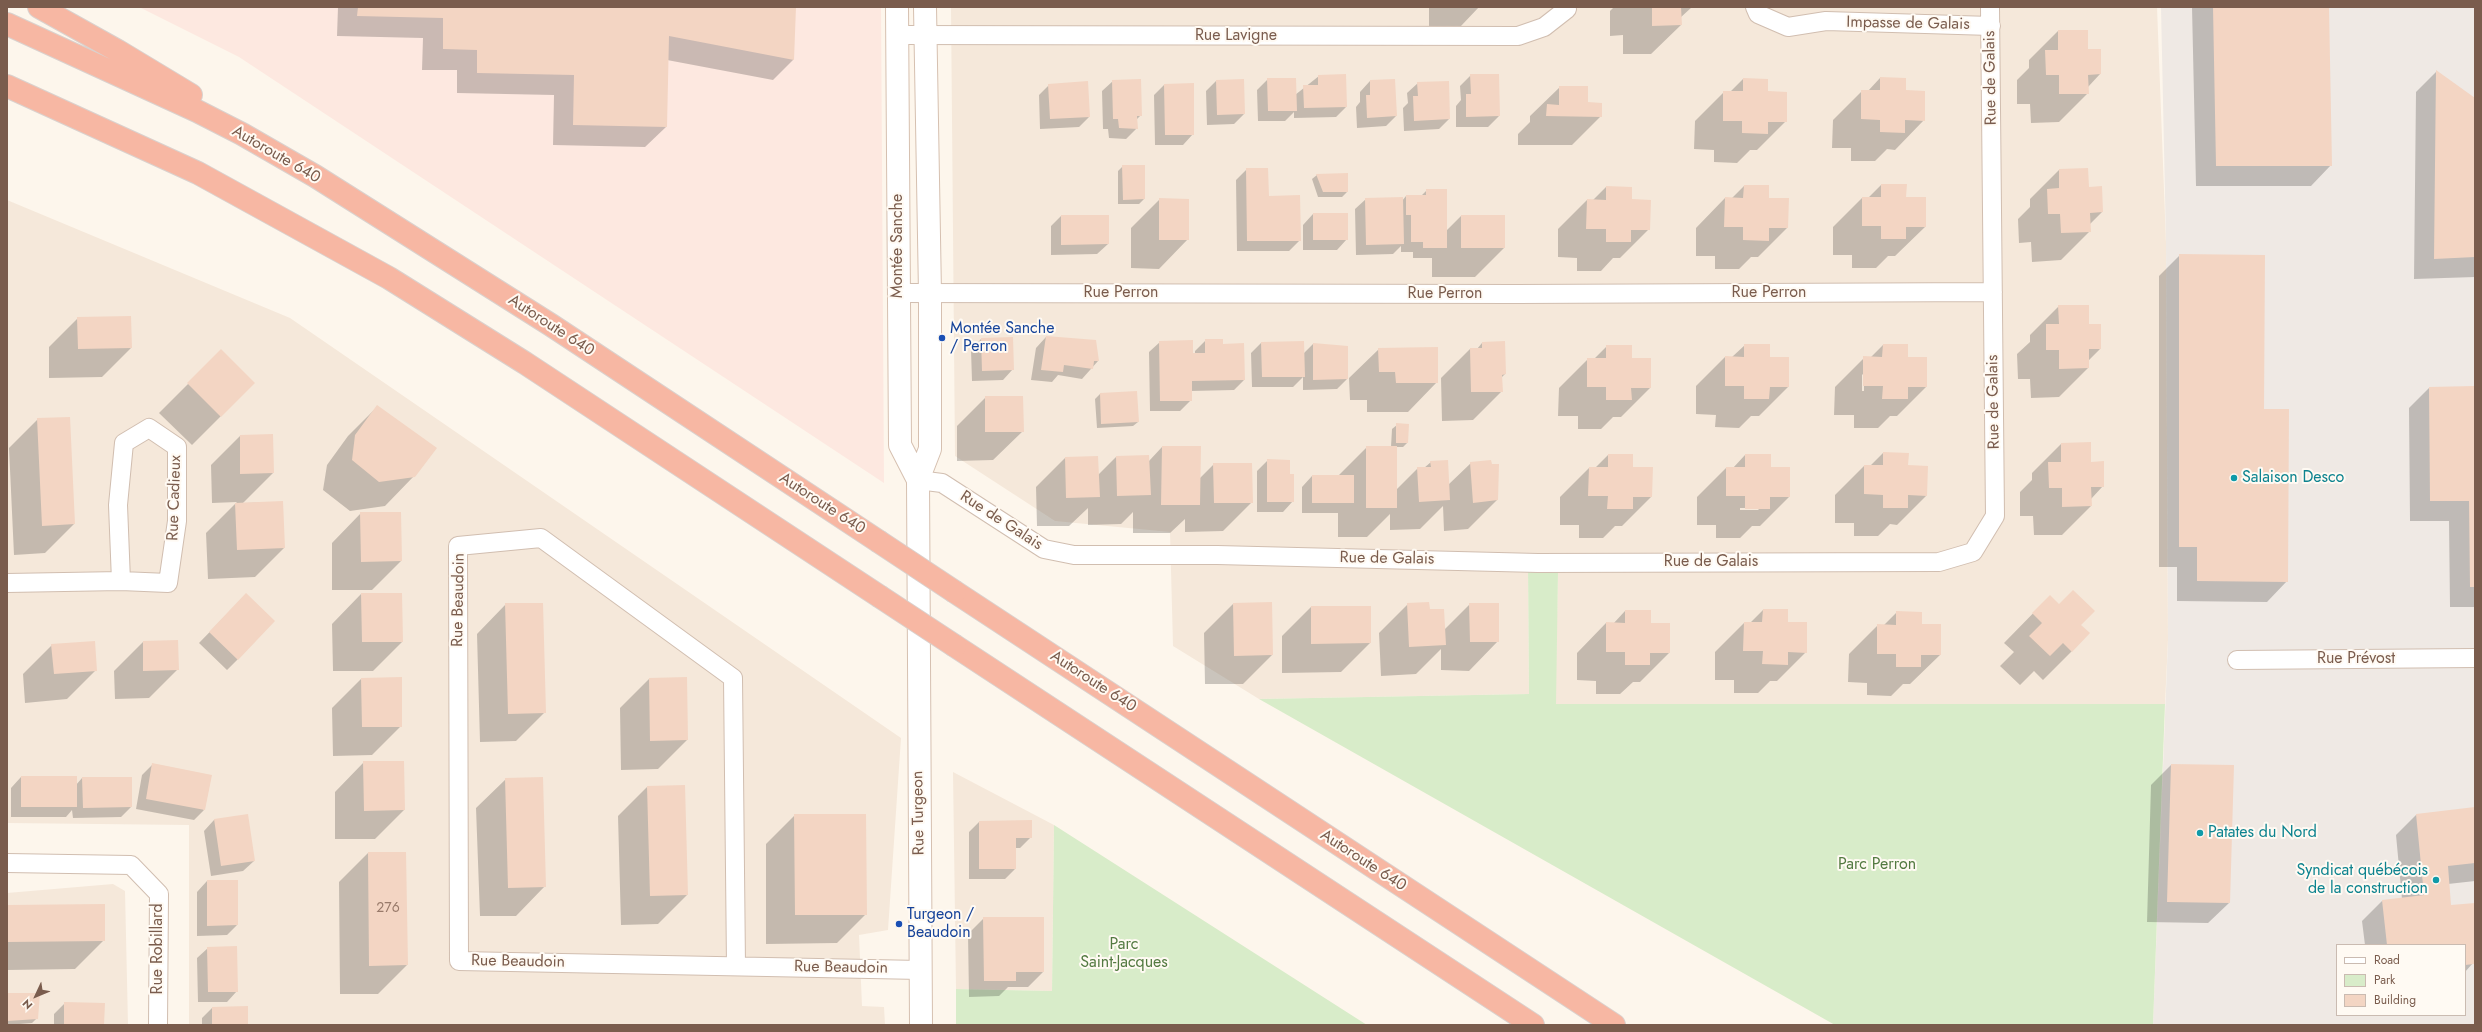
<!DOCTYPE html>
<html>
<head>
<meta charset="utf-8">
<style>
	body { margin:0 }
	#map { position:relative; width:2482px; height:1032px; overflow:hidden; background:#fdf6ec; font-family:Jost,sans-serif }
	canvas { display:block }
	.frame { position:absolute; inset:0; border:8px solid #7a5c4d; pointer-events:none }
	.legend { position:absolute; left:2336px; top:944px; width:130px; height:72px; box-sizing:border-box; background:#fffaf3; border:1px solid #cabbb1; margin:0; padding:5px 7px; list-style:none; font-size:12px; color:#7a5c4d }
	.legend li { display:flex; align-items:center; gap:8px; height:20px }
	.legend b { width:20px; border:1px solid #cabbb1 }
	.north { position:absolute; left:16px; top:976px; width:40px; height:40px; -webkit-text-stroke:3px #fffaf3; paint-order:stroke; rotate:226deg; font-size:11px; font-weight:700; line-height:16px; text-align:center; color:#7a5c4d }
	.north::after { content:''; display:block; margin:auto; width:14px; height:18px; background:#7a5c4d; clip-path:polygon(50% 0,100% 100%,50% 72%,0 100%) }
</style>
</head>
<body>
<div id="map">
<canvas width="2482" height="1032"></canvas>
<div class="frame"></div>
<ul class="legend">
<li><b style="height:5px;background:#fff"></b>Road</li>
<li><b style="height:11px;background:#d8ecc9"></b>Park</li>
<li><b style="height:11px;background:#f3d5c3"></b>Building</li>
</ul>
<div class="north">N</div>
</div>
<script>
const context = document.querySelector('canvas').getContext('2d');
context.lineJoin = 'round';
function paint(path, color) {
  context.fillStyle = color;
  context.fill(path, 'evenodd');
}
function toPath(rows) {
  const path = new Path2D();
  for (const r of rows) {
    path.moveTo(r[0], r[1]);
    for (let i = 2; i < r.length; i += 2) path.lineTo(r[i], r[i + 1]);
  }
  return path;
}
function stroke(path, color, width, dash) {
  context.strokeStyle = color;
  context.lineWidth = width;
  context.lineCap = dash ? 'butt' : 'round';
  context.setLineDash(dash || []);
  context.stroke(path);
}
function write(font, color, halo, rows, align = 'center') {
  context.font = font + ' Jost,sans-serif';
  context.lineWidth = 4;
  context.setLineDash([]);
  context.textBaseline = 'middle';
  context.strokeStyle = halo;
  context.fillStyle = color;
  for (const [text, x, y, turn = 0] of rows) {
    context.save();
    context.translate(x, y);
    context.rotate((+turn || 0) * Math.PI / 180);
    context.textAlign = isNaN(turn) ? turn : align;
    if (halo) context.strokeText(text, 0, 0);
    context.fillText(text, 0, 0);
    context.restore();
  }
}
const residential = toPath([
	[951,7,2157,7,2166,242,2168,640,2165,704,1555,704,1558,572,1528,566,1529,694,1259,699,1173,646,1170,532,1055,521,955,456],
	[7,200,290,318,901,738,888,930,859,935,862,1006,884,1007,885,1025,189,1025,189,825,7,823],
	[953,772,1054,825,1052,991,956,989],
	[113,884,125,891,128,1025,7,1025,7,893]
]);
const commercial = toPath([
	[139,7,881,7,884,483,239,57]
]);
const industrial = toPath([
	[2161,7,2475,7,2475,1025,2153,1025,2168,640,2166,242],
	[2337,945,2465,945,2465,1015,2337,1015]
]);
const green = toPath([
	[1528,566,1558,572,1556,704,2165,704,2153,1025,1835,1025,1259,699,1529,694],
	[1054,825,1367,1025,956,1025,956,989,1052,991]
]);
const shadow = toPath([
	[338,7,795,7,793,60,773,80,667,60,666,127,645,147,553,145,554,95,457,93,457,70,422,70,423,38,337,36],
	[1429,7,1479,7,1461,26,1429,26],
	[1614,7,1692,7,1680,18,1681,25,1651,54,1623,54,1623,35,1610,36,1610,11],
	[2192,7,2328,7,2331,165,2311,186,2196,186],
	[2058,31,2087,50,2100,74,2088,87,2088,93,2059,122,2031,123,2030,104,2017,104,2017,80,2029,68,2029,60],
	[2436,72,2475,100,2475,277,2414,279,2416,92],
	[1471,75,1498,75,1499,116,1488,127,1456,127,1456,106,1461,100,1460,86],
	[1319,76,1346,107,1336,117,1294,118,1294,112,1285,121,1258,121,1257,90,1268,79,1295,95],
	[1880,78,1905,91,1924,120,1895,150,1887,149,1875,161,1851,161,1851,148,1832,148,1833,120,1862,91,1868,91],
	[1743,79,1767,92,1786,121,1757,150,1750,150,1737,163,1714,162,1714,150,1694,149,1695,121,1724,92,1730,92],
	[1113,81,1141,115,1136,120,1137,128,1126,139,1109,138,1108,129,1103,129,1102,91],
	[1216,81,1244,114,1234,124,1207,125,1206,91],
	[1370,81,1396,116,1386,126,1357,128,1356,107,1360,102,1360,92],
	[1418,83,1449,119,1439,129,1404,131,1403,108,1408,103,1407,93],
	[1049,85,1089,117,1079,127,1040,129,1039,95],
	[1164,85,1193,134,1183,145,1155,145,1154,95],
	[1560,87,1587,103,1601,116,1572,145,1518,145,1518,134,1530,122,1530,116],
	[1123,166,1144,199,1139,204,1118,204,1118,171],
	[1247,169,1300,240,1289,251,1237,251,1236,180],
	[2087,169,2088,188,2102,212,2090,224,2090,231,2061,260,2032,262,2031,242,2019,243,2018,219,2030,207,2030,199,2059,170],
	[1317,175,1347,192,1342,197,1318,197,1312,179],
	[1881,185,1905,198,1925,198,1925,227,1895,256,1888,256,1876,268,1852,268,1852,255,1833,255,1833,227,1862,198,1868,198],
	[1744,186,1768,199,1787,228,1758,257,1751,257,1739,269,1715,269,1715,256,1696,256,1696,228,1725,198,1731,199],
	[1606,187,1631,200,1649,229,1620,258,1613,258,1601,271,1577,271,1577,258,1558,257,1558,229,1587,200,1593,200],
	[1427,190,1446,231,1461,216,1504,216,1504,248,1475,277,1432,277,1432,258,1413,258,1413,252,1401,252,1401,246,1393,254,1356,255,1355,209,1366,199,1402,201,1406,196,1421,196],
	[1160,199,1188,239,1159,269,1131,268,1131,228],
	[1313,214,1347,239,1337,250,1303,250,1303,225],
	[1061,216,1108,244,1097,254,1051,255,1051,226],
	[2180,255,2263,410,2287,581,2267,602,2177,601,2177,567,2159,567,2159,276],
	[2059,306,2088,325,2100,349,2088,361,2088,368,2059,397,2031,398,2030,379,2018,379,2017,354,2030,342,2030,335],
	[130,317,131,348,102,377,49,378,49,347,78,318],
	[1046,337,1098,361,1082,379,1058,375,1052,382,1031,380,1036,348],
	[981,339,1013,369,1003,380,972,381,971,350],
	[1206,340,1222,345,1243,344,1244,380,1234,390,1191,391,1191,400,1180,411,1150,411,1149,352,1160,342,1195,354,1195,351],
	[1261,343,1303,354,1313,344,1347,379,1337,389,1303,390,1303,377,1293,387,1252,387,1251,353],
	[1482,343,1505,374,1501,378,1502,391,1473,420,1442,421,1441,378,1470,349,1477,349],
	[1745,345,1788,387,1759,416,1751,416,1739,428,1715,427,1716,415,1696,414,1696,386,1725,357,1732,357],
	[1883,345,1907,345,1907,358,1926,387,1897,416,1890,416,1878,428,1854,428,1854,415,1834,415,1835,387,1864,358,1870,358],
	[1864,373,1864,391,1862,391,1862,375],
	[1607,346,1631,359,1650,388,1621,417,1613,417,1601,429,1578,429,1578,416,1558,416,1559,388,1588,359,1594,359],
	[1379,349,1437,382,1408,412,1367,412,1367,400,1350,400,1349,378],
	[192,380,221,416,192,445,159,413],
	[2475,387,2475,607,2450,607,2449,521,2410,521,2409,408,2429,388],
	[1136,392,1138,422,1133,426,1097,428,1095,399,1100,394],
	[986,397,1023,431,993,460,957,461,957,426],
	[377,407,414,476,385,506,350,511,323,490,327,465,348,436],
	[38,419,74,524,45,553,14,555,9,448],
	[1397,425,1408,442,1403,447,1396,447,1396,490,1418,468,1424,468,1431,462,1448,485,1471,463,1491,465,1497,500,1468,529,1444,531,1443,506,1420,529,1390,530,1390,514,1367,537,1338,537,1338,513,1302,513,1302,487,1312,476,1338,476,1367,447,1391,447,1392,429],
	[272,435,273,473,243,503,282,502,284,548,255,577,208,579,206,533,237,502,212,503,211,465,240,436],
	[2090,443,2090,463,2103,486,2091,499,2091,506,2062,535,2034,535,2033,516,2020,516,2020,492,2032,480,2032,473,2061,444],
	[1162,447,1200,478,1214,464,1252,502,1223,531,1185,532,1185,519,1170,533,1133,533,1133,512,1121,524,1088,525,1088,508,1069,526,1037,526,1036,487,1065,458,1097,457,1098,475,1116,457,1149,461],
	[1883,453,1907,466,1926,496,1897,525,1890,524,1878,536,1854,536,1854,523,1835,523,1835,495,1864,466,1870,466],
	[1608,455,1632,468,1651,497,1622,526,1615,526,1603,538,1579,538,1579,525,1560,525,1560,497,1589,468,1595,468],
	[1745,455,1770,468,1789,497,1760,526,1752,526,1740,538,1716,538,1716,525,1697,525,1697,497,1726,468,1733,468],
	[1740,508,1760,508,1758,510,1740,510],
	[1268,460,1289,475,1293,501,1283,512,1257,512,1257,471],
	[361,513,401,561,372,590,332,590,332,543],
	[361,594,402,642,373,671,333,671,332,624],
	[2050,596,2080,625,2072,651,2043,680,2034,671,2020,685,2000,666,2014,652,2004,643],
	[506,604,545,712,516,741,480,742,477,634],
	[1233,604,1272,655,1243,684,1205,684,1204,633],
	[1408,604,1444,630,1470,604,1498,641,1469,671,1441,670,1441,649,1416,674,1381,676,1379,633],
	[236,605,238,659,227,670,199,643],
	[1311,607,1370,643,1341,672,1282,673,1282,636],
	[1763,610,1787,623,1806,652,1777,681,1770,681,1758,693,1734,693,1734,680,1715,680,1715,652,1744,623,1750,623],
	[1625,611,1650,624,1669,653,1640,682,1633,682,1620,694,1596,694,1596,681,1577,680,1577,653,1606,623,1613,624],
	[1897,612,1920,625,1940,655,1910,684,1903,684,1891,696,1867,695,1867,683,1848,682,1849,654,1878,625,1884,625],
	[143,642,178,669,149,698,115,699,114,671],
	[52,645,96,670,67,699,25,703,23,674],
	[686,678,687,740,658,769,621,770,620,708,649,679],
	[361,679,401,726,372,755,333,756,332,708],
	[364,762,404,810,375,839,335,839,335,792],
	[153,764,204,810,194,820,136,809,142,775],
	[2171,765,2229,903,2208,923,2147,922,2151,785],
	[21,777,76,785,82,778,131,807,121,817,73,818,72,810,66,817,11,817,11,788],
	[506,779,545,886,516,916,480,916,476,808],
	[647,787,687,895,658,924,621,925,618,816],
	[2475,808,2475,881,2448,884,2450,906,2475,904,2473,963,2465,972,2465,945,2365,945,2362,921,2382,901,2402,899,2396,835,2416,815],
	[247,815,254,861,243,871,211,876,204,831,214,820],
	[795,815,866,914,837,943,766,944,766,844],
	[979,822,1031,837,1020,848,1015,848,1015,869,1005,879,969,879,969,832],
	[368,853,405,853,407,965,378,994,340,994,339,882],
	[207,881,237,881,237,925,227,935,197,936,197,892],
	[7,906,104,940,75,969,7,970],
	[984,918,1043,972,1028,987,1008,987,999,996,969,997,968,934],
	[208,948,237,991,227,1002,198,1002,197,958],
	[7,994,37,1018,32,1023,7,1025],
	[65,1003,103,1025,54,1025,54,1014],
	[212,1008,247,1025,202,1025,202,1018]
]);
const building = toPath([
	[358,7,796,7,794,60,669,36,667,127,573,125,574,75,477,73,477,50,443,49,443,18,357,16],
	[1652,7,1681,7,1682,25,1652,26],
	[2213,7,2329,7,2332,166,2216,166],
	[2058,30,2088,30,2088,49,2101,49,2101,74,2088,75,2089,94,2059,94,2059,75,2046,75,2045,50,2058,50],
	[2436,70,2475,98,2475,257,2434,259],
	[1346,74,1347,107,1304,108,1303,85,1318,85,1318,75],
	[1470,74,1499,74,1500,116,1466,117,1466,94,1471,94],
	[1880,77,1906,78,1906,90,1925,91,1925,121,1905,120,1905,133,1880,132,1880,120,1861,119,1861,90,1880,90],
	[1267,78,1296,78,1297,111,1268,111],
	[1743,78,1768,79,1768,91,1787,92,1787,122,1768,122,1768,134,1742,133,1742,121,1723,121,1723,91,1743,91],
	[1141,79,1142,116,1137,116,1138,129,1119,128,1118,119,1113,119,1112,80],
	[1244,79,1245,114,1217,115,1216,80],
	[1395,79,1397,116,1367,118,1366,95,1370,95,1370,80],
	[1088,81,1090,117,1050,119,1048,84],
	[1449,81,1450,119,1414,121,1413,96,1418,96,1417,82],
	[1194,83,1194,135,1165,135,1164,84],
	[1559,86,1588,86,1588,102,1602,103,1602,117,1546,116,1547,104,1559,105],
	[1122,165,1145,165,1145,199,1123,200],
	[1246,168,1268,168,1269,196,1300,195,1301,241,1247,241],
	[2088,168,2089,187,2102,186,2103,212,2090,213,2091,232,2061,233,2060,214,2048,214,2047,189,2059,188,2059,169],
	[1348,173,1348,192,1323,192,1316,174],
	[1881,184,1907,184,1906,197,1926,197,1926,227,1906,227,1906,239,1881,239,1881,226,1862,226,1862,197,1881,197],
	[1744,185,1769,185,1769,198,1789,198,1788,228,1769,228,1769,241,1743,240,1743,227,1724,227,1725,197,1743,198],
	[1606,186,1632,187,1632,199,1651,200,1650,230,1631,230,1631,242,1606,242,1606,229,1586,229,1587,199,1606,200],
	[1426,189,1447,189,1447,248,1423,248,1423,242,1411,242,1411,215,1406,215,1406,195,1426,195],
	[1403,197,1404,244,1366,245,1365,198],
	[1159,198,1189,199,1189,240,1159,240],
	[1313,213,1348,213,1348,240,1313,240],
	[1061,215,1109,215,1109,244,1061,245],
	[1461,215,1505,215,1505,248,1461,248],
	[2179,254,2265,255,2264,409,2289,409,2288,582,2197,581,2197,547,2179,547],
	[2058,305,2089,305,2089,324,2101,324,2101,349,2089,349,2089,368,2059,369,2059,350,2046,350,2046,324,2059,324],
	[131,316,132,348,78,349,77,317],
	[1046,336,1096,340,1099,361,1094,361,1093,369,1064,365,1063,372,1041,370],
	[1013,337,1014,370,982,371,981,338],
	[1205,339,1223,339,1223,344,1244,343,1245,380,1192,381,1192,401,1160,401,1159,341,1193,340,1193,353,1205,353],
	[1304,341,1305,377,1262,377,1261,342],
	[1505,341,1506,374,1502,375,1503,392,1471,392,1470,348,1482,348,1482,342],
	[1313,343,1348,346,1348,379,1313,380],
	[1744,344,1770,344,1770,357,1789,357,1789,387,1770,387,1769,399,1744,399,1744,386,1725,386,1725,356,1744,357],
	[1883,344,1908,344,1908,357,1927,357,1927,387,1908,387,1908,399,1882,399,1883,386,1863,386,1863,356,1882,357],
	[1606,345,1632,345,1632,358,1651,358,1651,388,1631,388,1632,400,1606,400,1606,387,1587,387,1587,358,1606,358],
	[1438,347,1438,383,1396,383,1395,372,1379,372,1378,348],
	[221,349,255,383,221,417,187,383],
	[2475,386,2475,587,2470,587,2469,501,2430,501,2429,387],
	[1137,391,1139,422,1101,424,1100,393],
	[985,396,1023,396,1024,432,985,432],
	[377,405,437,448,415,477,379,482,352,460,355,435],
	[70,417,75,524,42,526,37,418],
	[1396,423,1409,424,1408,443,1396,443],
	[273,434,274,473,240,474,240,435],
	[2091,442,2091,462,2104,461,2104,487,2091,487,2092,506,2062,507,2062,488,2049,488,2048,462,2061,462,2061,443],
	[1162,446,1201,446,1200,505,1161,505],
	[1366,446,1397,446,1397,508,1366,508],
	[1883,452,1909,453,1908,465,1928,466,1927,496,1908,495,1908,508,1883,508,1883,495,1864,494,1864,465,1883,465],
	[1608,454,1633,454,1633,467,1653,467,1652,497,1633,497,1633,509,1607,509,1608,496,1588,496,1589,467,1608,467],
	[1745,454,1771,454,1771,467,1790,467,1790,497,1770,497,1770,509,1745,509,1745,496,1726,496,1726,467,1745,467],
	[1149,455,1151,495,1117,496,1116,456],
	[1098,456,1100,497,1066,498,1065,457],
	[1267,459,1290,460,1290,474,1294,474,1294,502,1267,502],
	[1448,460,1450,500,1419,502,1417,467,1431,467,1430,461],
	[1491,460,1492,464,1499,464,1498,500,1473,503,1470,462],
	[1213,463,1252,463,1253,503,1214,503],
	[1312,475,1354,475,1354,503,1312,503],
	[283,501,285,548,237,550,235,503],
	[360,512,401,512,402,561,361,562],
	[2073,590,2095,611,2081,625,2090,633,2072,652,2063,643,2050,656,2029,636,2042,623,2032,613,2050,595,2059,604],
	[246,593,275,621,238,660,209,632],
	[361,593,402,593,403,642,362,642],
	[1272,602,1273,655,1234,656,1233,603],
	[1429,602,1430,609,1444,609,1446,645,1409,647,1407,603],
	[505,603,543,603,546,713,508,714],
	[1469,603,1499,603,1499,642,1470,642],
	[1311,606,1371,606,1371,643,1311,644],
	[1763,609,1788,609,1788,622,1807,622,1807,653,1788,652,1788,665,1762,664,1763,651,1743,651,1744,622,1762,622],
	[1625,610,1651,610,1651,623,1670,623,1670,653,1650,653,1650,665,1625,665,1625,652,1606,652,1606,622,1625,623],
	[1896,611,1922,612,1922,624,1941,624,1941,655,1921,655,1921,667,1896,667,1896,654,1877,654,1877,624,1896,625],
	[178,640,179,670,143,671,143,641],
	[95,641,97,671,54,674,51,644],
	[402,677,402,727,362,727,361,678],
	[687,677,688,740,650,741,649,678],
	[363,761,404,761,405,810,364,811],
	[152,763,212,775,205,810,146,799],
	[2171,764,2234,765,2230,903,2167,902],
	[21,776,77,776,77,807,21,807],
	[82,777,132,777,132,807,83,808],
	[543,777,546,887,508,888,505,778],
	[685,785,688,895,650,896,647,786],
	[2475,807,2475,863,2448,866,2451,905,2475,903,2474,964,2465,965,2465,945,2387,945,2382,900,2424,895,2416,814],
	[248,814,255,861,221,866,214,819],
	[794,814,866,814,867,915,795,915],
	[1032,820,1032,838,1016,838,1016,869,979,869,979,821],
	[368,852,406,852,408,965,369,966],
	[207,880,238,880,238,925,207,926],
	[105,904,105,941,7,942,7,905],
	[983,917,1044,917,1044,972,1016,972,1016,981,984,981],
	[237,946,238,992,208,992,207,947],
	[7,993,40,993,38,1019,7,1021],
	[64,1002,105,1003,104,1025,64,1025],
	[248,1006,248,1025,212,1025,212,1007]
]);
const street = toPath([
	[1755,7,1758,14,1788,27,1826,21,1991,26],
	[897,35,1518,36,1544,27,1567,9],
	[897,293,1517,294,1993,292],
	[918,480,942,483,1044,549,1074,555,1217,555,1538,563,1939,562,1973,552,1995,516,1990,7],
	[7,583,121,581,168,583,177,521,177,447,149,428,124,443,118,505,121,581],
	[2237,660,2475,658],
	[7,863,131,865,159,894,158,1025],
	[736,966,733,678,541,538,458,546,459,961,921,970]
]);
const secondary = toPath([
	[897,7,900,445,918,480],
	[921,1025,918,480,930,449,930,294,925,7]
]);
const highway = toPath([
	[39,7,118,51,191,95],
	[7,24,197,111,242,134,315,176,551,325,878,541],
	[7,86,198,173,389,278,525,363,879,596],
	[955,592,1614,1025],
	[955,646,1533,1025]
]);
const highwayBridge = toPath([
	[878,541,955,592],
	[879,596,955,646]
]);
const markers = [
	[942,338,4,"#1a4fb4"],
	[2234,478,4,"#0f9aa8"],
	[2200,833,4,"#0f9aa8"],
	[2436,880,4,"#0f9aa8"],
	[899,924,4,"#1a4fb4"]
];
const numberNames = [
	["276",388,909]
];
const streetNames = [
	["Impasse de Galais",1908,24,1],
	["Rue Lavigne",1236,36],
	["Rue de Galais",1991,78,-91],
	["Autoroute 640",276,155,30],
	["Montée Sanche",898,246,-90],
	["Rue Perron",1121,293],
	["Rue Perron",1769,293],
	["Rue Perron",1445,294],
	["Autoroute 640",551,326,33],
	["Rue de Galais",1994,402,-91],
	["Rue Cadieux",175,498,-88],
	["Autoroute 640",822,504,33],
	["Rue de Galais",1001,521,33],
	["Rue de Galais",1387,559,1],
	["Rue de Galais",1711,562],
	["Rue Beaudoin",459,600,-89],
	["Rue Prévost",2356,659],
	["Autoroute 640",1093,682,33],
	["Rue Turgeon",919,813,-91],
	["Autoroute 640",1363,861,33],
	["Rue Robillard",158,949,-90],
	["Rue Beaudoin",518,962,1],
	["Rue Beaudoin",841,968,1]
];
const transitNames = [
	["Montée Sanche",950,329],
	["/ Perron",950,347],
	["Turgeon /",907,915],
	["Beaudoin",907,933]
];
const cultureNames = [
	["Salaison Desco",2242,478],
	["Patates du Nord",2208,833],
	["Syndicat québécois",2428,871,"right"],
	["de la construction",2428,889,"right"]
];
const parkNames = [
	["Parc Perron",1877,865],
	["Parc",1124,945],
	["Saint-Jacques",1124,963]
];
paint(residential, '#f5e8da');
paint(commercial, '#fde8e0');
paint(industrial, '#efe9e4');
paint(green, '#d8ecc9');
paint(shadow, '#0003');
paint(building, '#f3d5c3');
stroke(street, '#d1beb0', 20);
stroke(secondary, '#d6c0b0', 24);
stroke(highway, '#dad1cd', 24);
stroke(street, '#fff', 18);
stroke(secondary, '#fff', 22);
stroke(highway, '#f7b7a3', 22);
stroke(highwayBridge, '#dad1cd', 24, []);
stroke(highwayBridge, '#f7b7a3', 22);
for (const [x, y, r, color] of markers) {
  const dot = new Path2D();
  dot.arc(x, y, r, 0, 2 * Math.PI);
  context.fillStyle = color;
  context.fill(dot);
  stroke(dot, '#fffaf3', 1.5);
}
write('14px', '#987a6a', null, numberNames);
write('16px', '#7a5c4d', '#fffaf3', streetNames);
write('16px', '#164399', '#fffaf3', transitNames, 'left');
write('16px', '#0d838f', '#fffaf3', cultureNames, 'left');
write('16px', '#537a41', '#fffaf3', parkNames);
</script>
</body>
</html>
